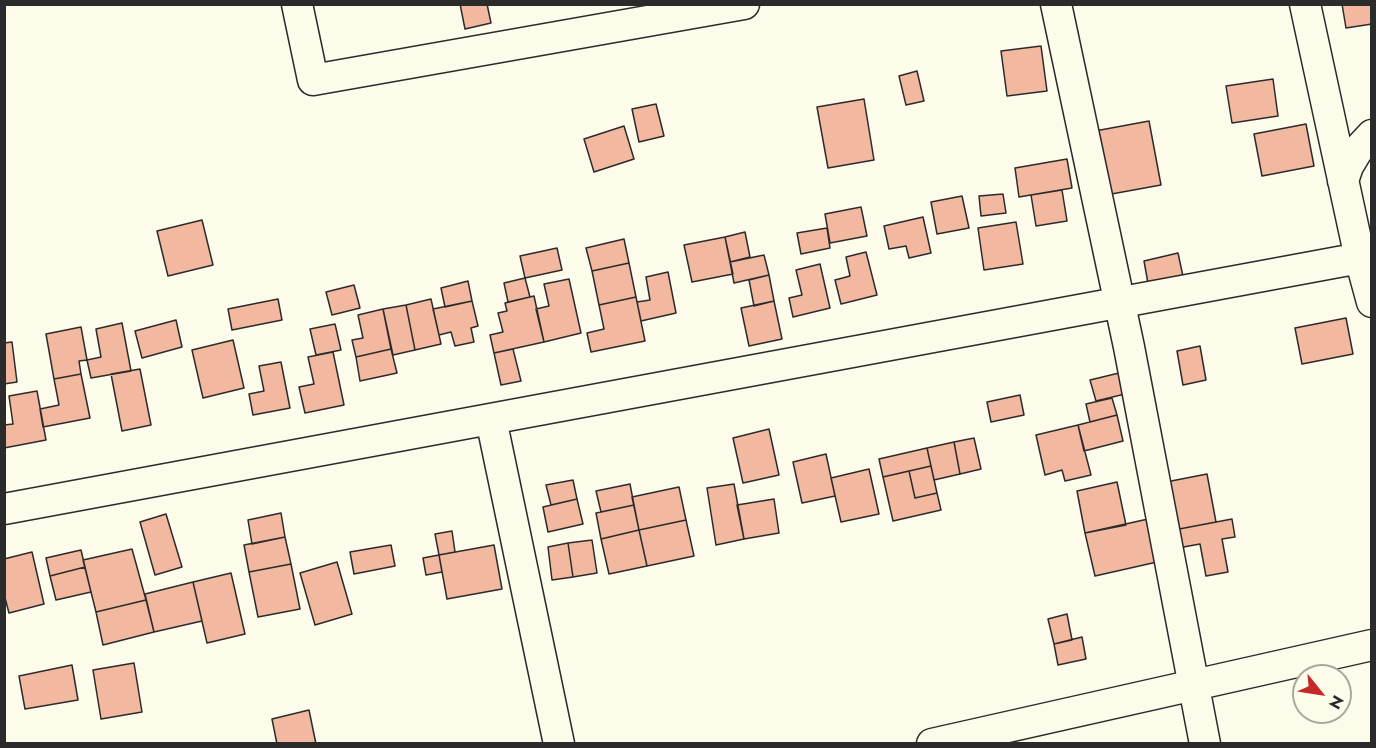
<!DOCTYPE html>
<html>
<head>
<meta charset="utf-8">
<style>
	body { margin:0 }
	#map { position:relative; width:1376px; height:748px; overflow:hidden; background:#fdfbea; font-family:Jost,sans-serif }
	canvas { display:block }
	.frame { position:absolute; inset:0; border:6px solid #2b2b2b; pointer-events:none }
	.north { position:absolute; left:1292px; top:664px; width:60px; height:60px; box-sizing:border-box; background:#fdfbea; border:2px solid #a9a89e; border-radius:50%; rotate:120deg; font-size:16px; font-weight:700; line-height:24px; text-align:center; color:#2b2b2b }
	.north::after { content:''; display:block; margin:auto; width:21px; height:27px; background:#c62828; clip-path:polygon(50% 0,100% 100%,50% 72%,0 100%) }
</style>
</head>
<body>
<div id="map">
<canvas width="1376" height="748"></canvas>
<div class="frame"></div>
<div class="north">N</div>
</div>
<script>
const context = document.querySelector('canvas').getContext('2d');
context.lineJoin = 'round';
function paint(path, color) {
  context.fillStyle = color;
  context.fill(path, 'evenodd');
}
function toPath(rows) {
  const path = new Path2D();
  for (const r of rows) {
    path.moveTo(r[0], r[1]);
    for (let i = 2; i < r.length; i += 2) path.lineTo(r[i], r[i + 1]);
  }
  return path;
}
function stroke(path, color, width, dash) {
  context.strokeStyle = color;
  context.lineWidth = width;
  context.lineCap = dash ? 'butt' : 'round';
  context.setLineDash(dash || []);
  context.stroke(path);
}
const building = toPath([
	[460,4,487,4,491,23,465,29,460,4],
	[1342,4,1372,4,1372,24,1346,28,1342,4],
	[1041,46,1047,91,1007,96,1001,51,1041,46],
	[917,71,924,101,906,105,899,76,917,71],
	[1273,79,1278,116,1232,123,1226,86,1273,79],
	[864,99,874,160,828,168,817,107,864,99],
	[656,104,664,136,639,142,632,109,656,104],
	[1149,121,1161,185,1106,195,1095,131,1149,121],
	[1306,124,1314,166,1262,176,1254,134,1306,124],
	[624,126,634,159,594,172,584,139,624,126],
	[1067,159,1072,188,1019,197,1015,168,1067,159],
	[1062,190,1067,221,1036,226,1031,195,1062,190],
	[1003,194,1006,213,981,216,979,196,1003,194],
	[962,196,969,228,937,234,931,202,962,196],
	[861,207,867,236,830,243,825,214,861,207],
	[923,217,931,253,909,258,906,246,889,249,884,226,923,217],
	[202,220,213,265,168,276,157,231,202,220],
	[1016,222,1023,264,984,270,978,228,1016,222],
	[827,228,830,248,801,254,797,233,827,228],
	[745,232,750,257,730,262,725,237,745,232],
	[725,237,733,274,692,282,684,245,725,237],
	[624,239,629,263,592,271,586,248,624,239],
	[557,248,562,270,525,278,520,256,557,248],
	[866,252,877,295,841,304,835,280,850,276,846,257,866,252],
	[1178,253,1184,281,1149,289,1144,261,1178,253],
	[764,255,769,275,734,283,730,262,764,255],
	[629,263,636,297,599,305,592,271,629,263],
	[820,264,830,308,793,317,789,298,802,295,796,270,820,264],
	[668,272,676,313,641,321,637,302,650,300,646,277,668,272],
	[769,275,774,301,754,306,749,280,769,275],
	[525,278,530,297,508,302,504,283,525,278],
	[569,279,581,333,544,342,536,309,549,306,544,284,569,279],
	[468,281,472,301,445,307,441,288,468,281],
	[354,285,360,308,332,315,326,292,354,285],
	[534,296,544,342,494,353,490,335,503,332,498,313,507,311,505,303,534,296],
	[636,297,645,341,591,352,587,333,604,329,599,305,636,297],
	[278,299,282,320,232,330,228,309,278,299],
	[431,299,441,344,415,350,406,305,431,299],
	[472,301,478,326,471,328,474,342,455,346,451,332,439,335,433,309,472,301],
	[774,301,782,339,749,346,741,308,774,301],
	[406,305,415,350,393,355,383,309,406,305],
	[383,309,391,349,356,357,352,340,363,338,358,315,383,309],
	[1346,318,1353,354,1302,364,1295,328,1346,318],
	[176,320,182,347,142,358,135,331,176,320],
	[122,323,131,371,91,378,87,360,101,357,96,329,122,323],
	[335,324,341,350,316,355,310,329,335,324],
	[81,327,87,360,79,361,81,374,54,379,46,334,81,327],
	[233,340,244,388,203,398,192,350,233,340],
	[12,342,17,382,4,384,4,343,12,342],
	[1200,346,1206,380,1183,385,1177,351,1200,346],
	[391,349,397,373,360,381,356,357,391,349],
	[513,349,521,381,501,385,494,353,513,349],
	[333,352,344,405,305,413,299,387,314,384,308,357,333,352],
	[281,362,290,408,253,415,249,394,264,391,259,366,281,362],
	[140,369,151,425,122,431,111,374,140,369],
	[1119,373,1125,394,1096,401,1090,380,1119,373],
	[81,374,90,418,43,427,40,409,59,405,54,379,81,374],
	[37,391,46,440,4,448,4,425,13,424,9,396,37,391],
	[1020,395,1024,415,991,422,987,402,1020,395],
	[1112,398,1117,415,1090,422,1086,404,1112,398],
	[1117,415,1123,441,1084,451,1078,425,1117,415],
	[1078,425,1091,475,1065,481,1062,470,1045,475,1036,435,1078,425],
	[769,429,779,475,743,483,733,438,769,429],
	[974,438,981,469,960,474,954,442,974,438],
	[954,442,960,474,934,480,927,448,954,442],
	[927,448,931,466,883,477,879,459,927,448],
	[826,454,835,496,802,503,793,462,826,454],
	[931,466,937,493,915,498,909,471,931,466],
	[869,469,879,514,841,522,831,478,869,469],
	[909,471,915,498,937,493,941,510,893,521,883,477,909,471],
	[1207,474,1216,522,1174,530,1166,482,1207,474],
	[573,480,577,499,551,505,546,485,573,480],
	[1117,482,1126,525,1085,533,1077,491,1117,482],
	[630,484,634,505,601,512,596,491,630,484],
	[734,484,744,539,716,545,707,488,734,484],
	[679,487,686,520,639,530,632,497,679,487],
	[577,499,583,524,548,532,543,507,577,499],
	[774,499,779,533,744,539,737,505,774,499],
	[634,505,639,530,601,539,596,513,634,505],
	[281,513,285,537,252,544,248,520,281,513],
	[166,514,182,567,155,575,140,522,166,514],
	[1148,519,1157,562,1095,576,1085,533,1148,519],
	[1232,519,1235,537,1222,539,1228,572,1206,576,1200,544,1178,548,1174,530,1232,519],
	[686,520,694,556,647,566,639,530,686,520],
	[639,530,647,566,609,574,601,539,639,530],
	[452,531,455,552,439,555,435,534,452,531],
	[285,537,291,564,249,572,244,545,285,537],
	[592,540,597,573,573,577,568,543,592,540],
	[568,543,573,577,552,580,548,547,568,543],
	[391,545,395,566,354,574,350,552,391,545],
	[494,545,502,589,447,599,439,555,494,545],
	[132,549,146,600,96,612,83,560,132,549],
	[81,550,85,567,50,576,46,558,81,550],
	[32,552,44,604,9,613,4,594,4,559,32,552],
	[439,555,442,572,426,575,423,558,439,555],
	[337,562,352,614,315,625,300,573,337,562],
	[291,564,300,609,258,617,249,572,291,564],
	[85,567,91,592,56,600,50,576,85,567],
	[231,573,245,634,207,643,193,582,231,573],
	[193,582,202,621,154,632,145,594,193,582],
	[146,600,154,632,103,645,96,612,146,600],
	[1067,614,1072,640,1054,644,1048,619,1067,614],
	[1082,637,1086,659,1058,665,1054,644,1082,637],
	[134,663,142,712,101,719,93,670,134,663],
	[72,665,78,700,25,709,19,676,72,665],
	[309,710,316,744,277,744,272,719,309,710]
]);
const street = toPath([
	[297,4,313,80,744,4],
	[1056,4,1129,347,1205,744],
	[1305,4,1360,258,1372,302],
	[1343,181,1348,166,1357,151,1372,135],
	[491,419,559,744],
	[4,509,1360,258],
	[932,744,1372,645]
]);
paint(building, '#f2b8a0');
stroke(building, '#2b2b2b', 1.5);
stroke(street, '#2b2b2b', 33);
stroke(street, '#fdfbea', 30);
</script>
</body>
</html>
